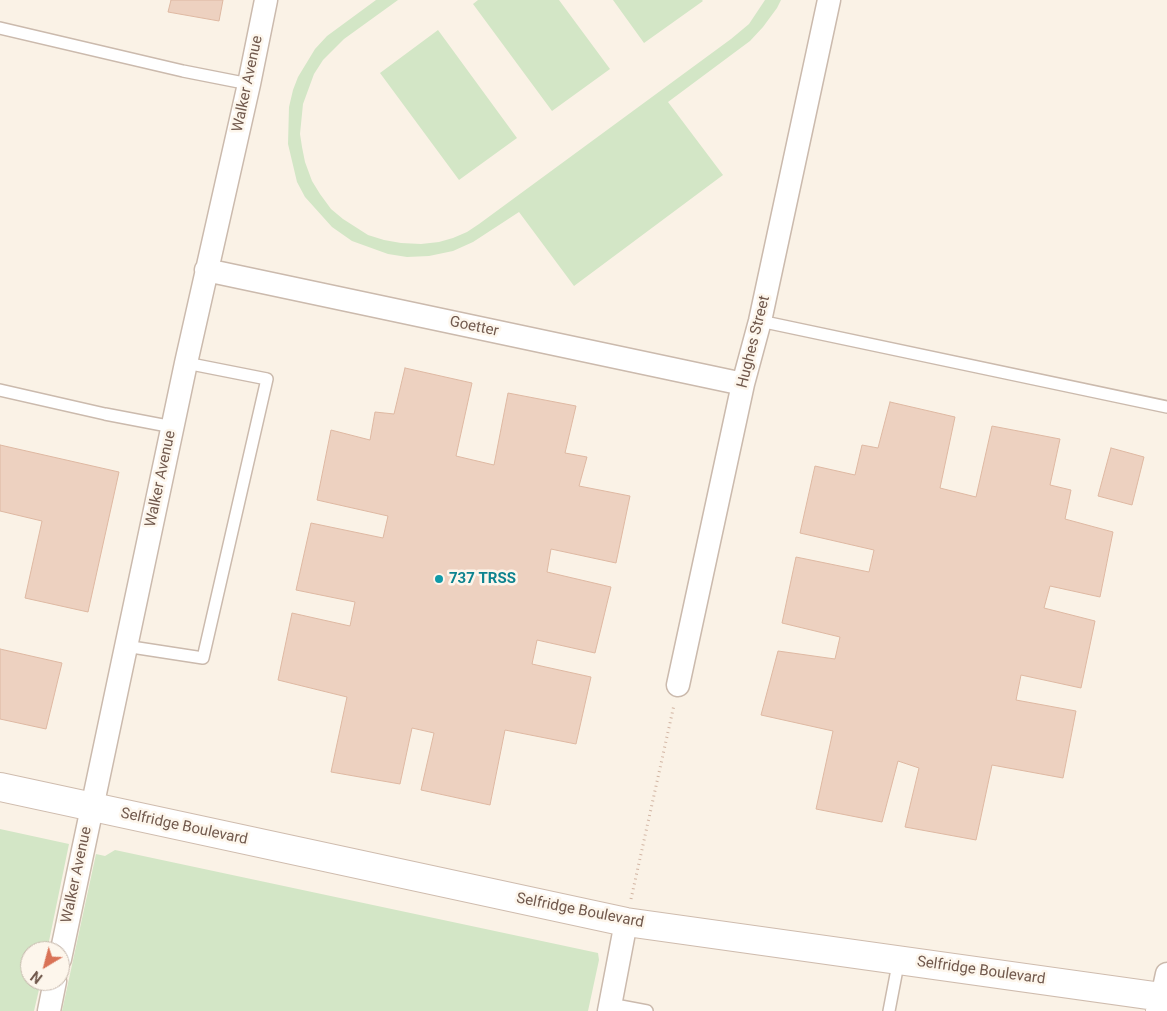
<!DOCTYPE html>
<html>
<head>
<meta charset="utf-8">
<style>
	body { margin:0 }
	#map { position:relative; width:1167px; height:1011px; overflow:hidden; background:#faf2e6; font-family:Roboto,sans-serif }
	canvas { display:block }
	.north { position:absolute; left:20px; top:941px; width:50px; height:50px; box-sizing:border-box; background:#fdf6ec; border:1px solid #c5b7ac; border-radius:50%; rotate:217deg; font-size:14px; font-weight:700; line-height:20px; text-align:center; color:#71594d }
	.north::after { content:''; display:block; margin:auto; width:18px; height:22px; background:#d97256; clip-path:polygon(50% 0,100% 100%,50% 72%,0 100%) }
</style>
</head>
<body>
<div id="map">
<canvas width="1167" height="1011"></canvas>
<div class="north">N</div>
</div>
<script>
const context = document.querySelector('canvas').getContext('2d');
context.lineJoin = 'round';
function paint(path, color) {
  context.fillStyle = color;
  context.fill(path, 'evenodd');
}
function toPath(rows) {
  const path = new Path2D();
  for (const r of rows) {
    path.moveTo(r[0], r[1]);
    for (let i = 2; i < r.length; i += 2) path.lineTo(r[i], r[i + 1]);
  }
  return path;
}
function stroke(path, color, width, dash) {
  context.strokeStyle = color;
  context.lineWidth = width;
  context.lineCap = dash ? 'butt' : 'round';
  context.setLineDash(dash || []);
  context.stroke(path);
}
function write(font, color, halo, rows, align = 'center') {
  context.font = font + ' Roboto,sans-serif';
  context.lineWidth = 5;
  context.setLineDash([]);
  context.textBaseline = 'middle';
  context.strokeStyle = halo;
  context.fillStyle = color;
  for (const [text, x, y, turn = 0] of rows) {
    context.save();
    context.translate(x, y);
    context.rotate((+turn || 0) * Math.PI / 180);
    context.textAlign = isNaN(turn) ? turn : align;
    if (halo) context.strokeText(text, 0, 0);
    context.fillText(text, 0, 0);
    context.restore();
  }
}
const green = toPath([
	[376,0,398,0,344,39,323,60,314,74,303,104,300,134,302,147,305,162,312,181,320,194,331,209,343,219,368,235,384,240,401,243,421,244,439,242,453,238,467,232,479,224,731,39,749,24,765,0,781,0,777,8,763,27,750,41,668,102,723,175,574,286,519,212,473,242,453,251,429,256,407,257,388,254,352,241,332,227,305,197,297,182,288,144,289,107,293,90,298,77,315,49,327,36],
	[478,0,559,0,610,69,552,111,473,4],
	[613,0,702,0,703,1,644,43],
	[438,30,517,138,459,180,380,73],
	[0,829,69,844,47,951,30,951,30,981,41,981,34,1011,0,1011],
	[115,850,598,953,599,960,588,1011,62,1011,96,854,105,856]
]);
const building = toPath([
	[171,0,223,0,219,21,168,12,171,0],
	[405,368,472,383,456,456,494,465,508,393,576,406,565,453,587,457,579,486,630,496,616,563,551,549,547,572,611,587,595,653,537,640,532,664,591,677,576,744,505,730,490,805,421,790,434,733,412,728,400,784,331,772,347,697,278,680,292,613,350,626,355,602,296,590,311,523,383,538,388,516,317,500,331,430,370,440,375,412,394,414,405,368],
	[890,402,955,417,940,488,976,497,992,426,1060,439,1050,485,1071,490,1065,519,1113,532,1100,597,1050,586,1044,608,1095,621,1081,688,1021,675,1016,700,1076,711,1063,778,992,765,976,840,905,827,919,768,898,761,882,822,816,809,833,731,761,715,778,651,835,659,840,637,782,623,796,557,869,572,874,550,800,533,815,466,855,475,862,445,878,448,890,402],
	[0,445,119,472,88,612,25,598,42,521,0,511,0,445],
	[1111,448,1144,457,1132,505,1098,496,1111,448],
	[0,649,62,663,46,729,0,719,0,649]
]);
const path = toPath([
	[631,899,674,705]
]);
const lane = toPath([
	[0,28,183,71,249,84],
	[760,321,1167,407],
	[0,390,105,414,173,427],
	[125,646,203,658,267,379,186,363],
	[610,1004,647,1011],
	[889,1011,899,959]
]);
const street = toPath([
	[206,270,743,384],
	[678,685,743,384,760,321,829,0],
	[60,959,186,363,249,84,266,0],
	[1167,974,1162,997,1167,998],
	[49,1011,55,981],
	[609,1011,626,922]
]);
const secondary = toPath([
	[0,787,626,922,1162,997,1160,1011]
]);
const markers = [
	[439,579,5,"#0f9aa8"]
];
const streetNames = [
	["Walker Avenue",248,84,-78],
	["Goetter",474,327,12],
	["Hughes Street",754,342,-76],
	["Walker Avenue",161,479,-78],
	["Selfridge Boulevard",184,827,12],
	["Walker Avenue",77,875,-78],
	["Selfridge Boulevard",580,911,11],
	["Selfridge Boulevard",981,971,8]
];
const cultureNames = [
	["737 TRSS",449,579]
];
paint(green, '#d3e6c6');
paint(building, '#edd1c0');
stroke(building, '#deb8a2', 1);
stroke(lane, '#cbbaad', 14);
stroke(street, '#cbbaad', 25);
stroke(secondary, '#cfbcae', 30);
stroke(path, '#d2b5a3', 3, [1, 4]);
stroke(lane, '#fff', 11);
stroke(street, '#fff', 22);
stroke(secondary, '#fff', 28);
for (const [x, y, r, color] of markers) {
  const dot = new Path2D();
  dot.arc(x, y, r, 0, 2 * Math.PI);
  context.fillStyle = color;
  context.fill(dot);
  stroke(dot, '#fdf6ec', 2);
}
write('15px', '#71594d', '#fdf6ec', streetNames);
write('bold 15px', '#0d838f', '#fdf6ec', cultureNames, 'left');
</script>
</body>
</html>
